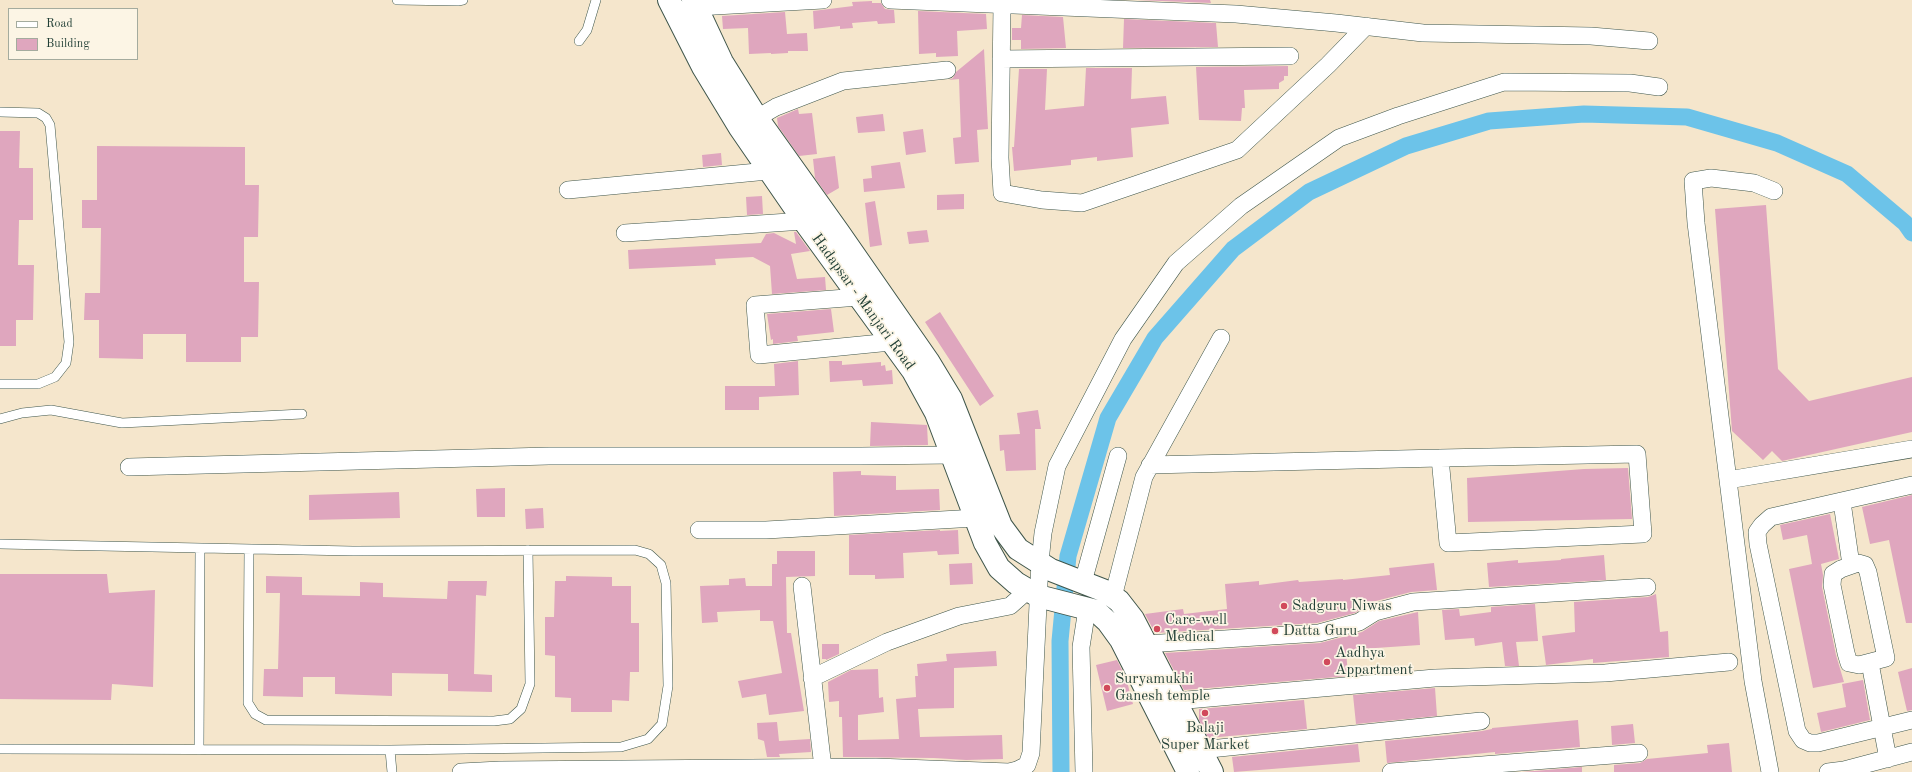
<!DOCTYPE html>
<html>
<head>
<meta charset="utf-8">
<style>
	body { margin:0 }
	#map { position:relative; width:1912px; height:772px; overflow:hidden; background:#f5e6cc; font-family:"Old Standard TT",serif }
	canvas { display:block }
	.legend { position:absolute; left:8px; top:8px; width:130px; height:52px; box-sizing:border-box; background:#fcf5e5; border:1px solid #a4ab9e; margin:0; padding:5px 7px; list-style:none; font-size:12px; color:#1f3d34 }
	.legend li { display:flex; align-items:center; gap:8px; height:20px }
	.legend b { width:20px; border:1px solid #a4ab9e }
</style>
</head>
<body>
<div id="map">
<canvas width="1912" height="772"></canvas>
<ul class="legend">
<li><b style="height:5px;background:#fff"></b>Road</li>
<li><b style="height:11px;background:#dfa6be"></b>Building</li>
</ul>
</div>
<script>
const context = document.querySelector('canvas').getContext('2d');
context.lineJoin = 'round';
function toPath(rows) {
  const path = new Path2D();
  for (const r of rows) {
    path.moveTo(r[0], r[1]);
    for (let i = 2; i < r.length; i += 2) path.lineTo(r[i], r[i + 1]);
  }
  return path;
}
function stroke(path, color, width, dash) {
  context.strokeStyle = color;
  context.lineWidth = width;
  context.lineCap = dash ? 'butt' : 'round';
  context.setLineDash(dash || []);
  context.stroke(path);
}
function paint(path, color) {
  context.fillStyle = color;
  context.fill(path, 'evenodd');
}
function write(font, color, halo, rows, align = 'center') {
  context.font = font + ' "Old Standard TT",serif';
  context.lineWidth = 3.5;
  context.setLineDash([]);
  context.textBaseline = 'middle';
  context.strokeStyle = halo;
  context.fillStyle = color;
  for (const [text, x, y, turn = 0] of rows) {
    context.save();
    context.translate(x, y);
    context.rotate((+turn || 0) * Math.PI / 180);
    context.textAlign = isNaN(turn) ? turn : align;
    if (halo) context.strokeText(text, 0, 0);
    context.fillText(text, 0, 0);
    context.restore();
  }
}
const canal = toPath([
	[1061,772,1060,641,1068,556,1108,418,1155,338,1233,249,1309,192,1406,146,1489,121,1584,114,1687,117,1777,143,1847,174,1905,223,1912,233]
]);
const building = toPath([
	[1137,0,1210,0,1211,3],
	[872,1,872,3,881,3,885,9,894,10,895,23,878,24,877,21,852,23,853,28,840,29,840,26,814,29,813,11,853,6,852,2],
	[918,11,986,14,987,29,957,31,958,56,936,57,936,53,919,54],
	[785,12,787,34,807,33,808,51,788,51,788,53,771,54,771,53,749,54,748,28,723,29,722,16],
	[1022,15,1063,17,1066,48,1021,49,1021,40,1012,40,1012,28,1021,28],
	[1124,19,1216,23,1218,47,1123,48],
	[984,49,988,129,977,130,979,162,955,164,953,138,961,137,959,79,949,80,953,78,956,72],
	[1288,66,1288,76,1284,76,1284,80,1279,83,1279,89,1244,90,1245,108,1242,108,1241,121,1199,120,1196,67],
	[1086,68,1132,68,1131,99,1166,96,1169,124,1131,128,1133,157,1097,161,1097,157,1071,160,1071,165,1014,171,1012,147,1014,147,1019,69,1047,69,1045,110,1084,106],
	[798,109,799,114,812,113,817,154,799,156,778,126,777,118],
	[883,114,885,131,858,133,856,117],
	[923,129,926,152,906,155,903,132],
	[0,131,20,131,19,168,33,168,33,220,19,220,18,265,34,265,33,320,16,320,16,346,0,346],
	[97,146,245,147,245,185,259,185,258,237,244,237,244,282,259,282,258,337,241,337,241,362,186,362,186,334,143,334,143,359,99,358,99,320,84,320,85,293,100,293,101,228,82,228,82,200,97,200],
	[721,153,722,165,703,167,702,155],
	[835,156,839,188,827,195,815,178,813,159],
	[900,162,905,188,864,192,863,179,872,178,871,166],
	[964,194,964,209,937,210,937,195],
	[762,196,763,214,747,215,746,197],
	[875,201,882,245,870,247,865,203],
	[1766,205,1778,369,1809,401,1912,377,1912,432,1782,461,1772,451,1763,460,1732,431,1715,209],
	[927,230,929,242,909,244,907,232],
	[794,232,796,232,810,251,791,254,797,279,825,277,826,290,772,294,770,266,753,257,715,259,716,265,629,269,628,250,761,243,766,234,774,233,796,244],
	[831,309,834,332,797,336,798,341,773,344,773,339,771,340,767,314],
	[940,312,994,396,980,406,925,322],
	[798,361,799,395,759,397,759,410,725,410,725,386,775,386,774,364],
	[829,361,842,361,842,365,881,362,881,366,885,365,886,371,892,370,893,384,863,386,862,380,830,382],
	[1038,410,1041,429,1035,429,1036,470,1006,471,1004,450,1000,451,999,435,1020,434,1017,413],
	[871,422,927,425,928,445,870,446],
	[1628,468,1632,519,1468,522,1467,478,1584,469],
	[861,471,861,475,896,476,896,490,939,489,940,510,834,516,833,472],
	[505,488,505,517,477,517,476,489],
	[399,492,400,518,309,520,309,495],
	[1912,495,1912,623,1906,623,1889,540,1870,544,1862,507],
	[543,508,544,528,526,529,525,509],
	[1830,514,1839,559,1821,564,1823,575,1822,587,1836,655,1844,682,1813,688,1789,569,1812,564,1807,535,1783,540,1780,525],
	[940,530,940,531,958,530,959,554,938,555,937,551,903,553,904,578,875,579,875,575,849,575,849,535],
	[777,551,815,551,815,576,786,577,787,633,791,633,804,711,769,715,766,694,742,698,738,681,782,673,773,621,760,621,760,610,717,612,718,622,702,623,700,586,729,585,729,579,745,578,746,586,772,586,772,564,777,564],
	[1604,555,1606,580,1489,587,1487,563,1518,560,1518,563,1561,560,1561,559],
	[972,563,973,584,950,585,949,564],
	[1434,563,1437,590,1411,592,1372,602,1355,613,1317,623,1155,633,1145,614,1183,609,1184,614,1227,609,1225,584,1259,581,1259,585,1298,580,1299,582,1343,579,1343,580,1390,575,1389,568],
	[0,574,107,574,109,593,155,590,153,687,112,684,111,700,0,699],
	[266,576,302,577,302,595,360,596,360,582,383,583,383,597,447,599,448,581,487,581,486,596,476,595,474,674,492,675,492,692,448,691,448,674,392,673,392,696,335,694,335,677,303,677,303,697,263,696,264,669,278,669,280,593,266,593],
	[566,576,612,577,612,586,631,586,631,623,639,623,639,672,630,672,629,701,612,700,612,712,571,712,571,698,555,697,555,656,545,655,545,617,554,617,555,581,566,581],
	[1656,594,1660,632,1668,631,1669,657,1593,663,1593,659,1546,665,1542,636,1575,632,1574,602,1648,597],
	[1535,604,1538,641,1516,642,1519,666,1505,666,1502,642,1475,646,1474,638,1445,640,1442,610,1459,609,1460,616,1491,612,1491,607],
	[1418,612,1420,645,1346,650,1348,676,1184,690,1165,653,1320,643,1362,632,1379,621],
	[822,644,839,644,839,654,826,660,826,659,822,659],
	[996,651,997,666,954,668,954,708,918,709,920,737,1002,735,1003,759,966,760,934,758,843,757,842,717,839,717,839,698,839,701,829,702,828,682,851,670,878,669,879,698,883,697,884,712,858,715,858,740,899,739,896,699,916,697,915,676,918,676,917,664,947,661,946,654],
	[1117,660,1126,678,1133,704,1107,711,1096,665],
	[1912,668,1912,710,1907,711,1898,672],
	[1863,680,1870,720,1821,732,1817,713,1846,707,1842,684],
	[1435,688,1437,716,1356,724,1353,695],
	[1304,700,1307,729,1208,738,1199,720,1199,709],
	[1578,720,1580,747,1495,754,1495,752,1387,763,1385,741,1450,735,1482,731,1492,729,1492,728],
	[777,722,779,741,810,739,811,752,779,754,780,757,767,757,764,741,758,739,757,723],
	[1633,724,1635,743,1612,745,1611,726],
	[1729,743,1732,772,1614,772,1614,765,1640,763,1647,759,1708,753,1707,745],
	[1358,744,1360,762,1234,772,1232,757],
	[1582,767,1582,772,1522,772]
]);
const service = toPath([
	[397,0,458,1,463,0],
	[579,41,587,30,596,0],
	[0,112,38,113,46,118,50,125,69,342,66,363,55,377,38,384,0,384],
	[0,419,22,413,51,410,122,423,302,414],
	[0,544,353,551,635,550,649,554,661,565,666,583,668,686,662,724,648,739,621,747,390,750,0,749],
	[249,549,248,703,255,714,266,720,494,721,510,719,521,709,530,684,528,550],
	[199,750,200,548],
	[390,750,392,772]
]);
const minor = toPath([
	[890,0,1236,14,1336,23,1423,33,1591,36,1649,41],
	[1002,5,1000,158,1002,193,1042,200,1082,203,1237,150,1328,65,1366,26],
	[697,7,823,0],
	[1001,59,1290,56],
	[757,118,776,107,843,81,947,70],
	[568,190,768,171,778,167],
	[625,233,804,221,814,219],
	[859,297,755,305,759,355,891,342],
	[1150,465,1440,458,1637,454,1643,534,1448,543,1440,458],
	[129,467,549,456,861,456,952,455,962,453],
	[1728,480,1912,449],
	[1912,485,1771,517,1762,525,1757,532,1758,544,1797,731,1803,740,1810,743,1818,743,1912,720],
	[1842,502,1851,565],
	[699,530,766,530,976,518],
	[1858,563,1865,565,1868,572,1886,658,1859,665,1849,663,1846,653,1832,585,1833,574,1841,569,1858,563],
	[1083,582,1118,456],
	[802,586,823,768],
	[1113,597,1144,477,1221,338],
	[1146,644,1319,633,1359,622,1375,612,1413,602,1647,587],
	[1870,663,1888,759],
	[812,678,887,642,959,616,1010,606,1028,590],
	[1176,701,1435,678,1605,673,1729,662],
	[1200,750,1481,721],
	[461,772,500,770,876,767,1009,772,1017,770,1027,765,1031,753,1040,562,1043,533,1057,466,1123,339,1176,263,1241,206,1339,138,1398,116,1504,82,1630,83,1659,87],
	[1084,772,1081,647,1087,609],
	[1391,772,1639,753],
	[1770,772,1753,681,1696,223,1693,181,1711,178,1754,183,1774,191],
	[1828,772,1844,770,1912,752]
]);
const primary = toPath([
	[669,0,703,67,740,128,804,221,913,371,936,413,985,543,999,568,1016,583,1038,596,1096,611,1108,622,1121,640,1188,772],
	[693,0,722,62,757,118,839,233,928,361,951,399,1001,526,1018,549,1051,570,1105,591,1119,601,1133,619,1146,644,1212,772]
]);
const markers = [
	[1284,606,4,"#d1495b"],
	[1157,629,4,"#d1495b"],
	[1275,631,4,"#d1495b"],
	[1327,662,4,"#d1495b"],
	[1107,688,4,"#d1495b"],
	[1205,713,4,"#d1495b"]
];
const streetNames = [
	["Hadapsar - Manjari Road",863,302,54]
];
const poiNames = [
	["Sadguru Niwas",1292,606],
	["Care-well",1165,620],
	["Medical",1165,637],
	["Datta Guru",1283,631],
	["Aadhya",1335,653],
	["Appartment",1335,670],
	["Suryamukhi",1115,679],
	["Ganesh temple",1115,696],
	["Balaji",1205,728,"center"],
	["Super Market",1205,745,"center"]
];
stroke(canal, '#6cc3e9', 17);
paint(building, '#dfa6be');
stroke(service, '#3f564b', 10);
stroke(minor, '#3f564b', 18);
stroke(primary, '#3f564b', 24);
stroke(service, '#fff', 9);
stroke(minor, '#fff', 17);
stroke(primary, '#fff', 22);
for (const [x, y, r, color] of markers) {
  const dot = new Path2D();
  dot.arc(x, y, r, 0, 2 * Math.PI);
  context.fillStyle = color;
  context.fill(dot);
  stroke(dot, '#fcf5e5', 1.5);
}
write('15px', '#1f3d34', '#fcf5e5', streetNames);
write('15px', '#1f3d34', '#fcf5e5', poiNames, 'left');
</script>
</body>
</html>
